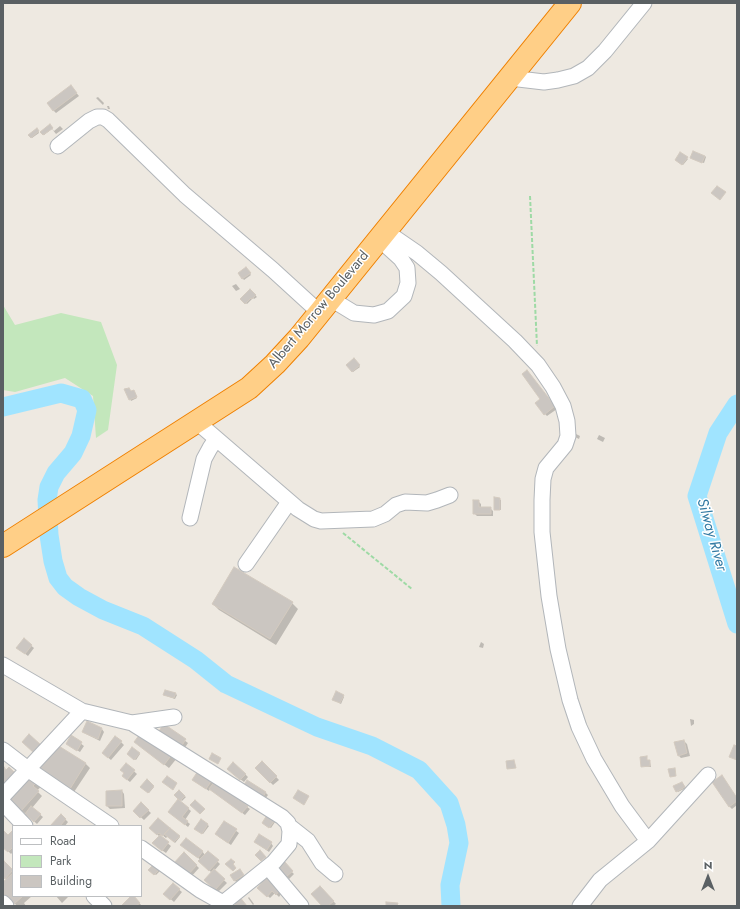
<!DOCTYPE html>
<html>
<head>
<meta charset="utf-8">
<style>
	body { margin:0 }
	#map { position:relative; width:740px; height:909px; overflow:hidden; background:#eee9e1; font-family:Jost,sans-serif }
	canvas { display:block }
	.frame { position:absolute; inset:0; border:4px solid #5a6063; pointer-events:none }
	.legend { position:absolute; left:12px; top:825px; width:130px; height:72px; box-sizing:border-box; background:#fff; border:1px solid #bdbfc1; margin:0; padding:5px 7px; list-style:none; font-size:12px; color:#5a6063 }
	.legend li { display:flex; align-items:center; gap:8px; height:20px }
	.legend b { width:20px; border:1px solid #bdbfc1 }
	.north { position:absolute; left:688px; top:857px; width:40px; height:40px; -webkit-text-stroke:3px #fff; paint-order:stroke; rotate:0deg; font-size:11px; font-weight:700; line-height:16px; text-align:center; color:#5a6063 }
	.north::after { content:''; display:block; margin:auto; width:14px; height:18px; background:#5a6063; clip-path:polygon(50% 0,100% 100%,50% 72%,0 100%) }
</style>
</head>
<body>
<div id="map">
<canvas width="740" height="909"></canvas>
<div class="frame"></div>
<ul class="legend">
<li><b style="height:5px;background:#fff"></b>Road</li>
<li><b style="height:11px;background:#c3e7bc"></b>Park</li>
<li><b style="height:11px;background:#cbc6c1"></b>Building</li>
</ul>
<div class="north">N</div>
</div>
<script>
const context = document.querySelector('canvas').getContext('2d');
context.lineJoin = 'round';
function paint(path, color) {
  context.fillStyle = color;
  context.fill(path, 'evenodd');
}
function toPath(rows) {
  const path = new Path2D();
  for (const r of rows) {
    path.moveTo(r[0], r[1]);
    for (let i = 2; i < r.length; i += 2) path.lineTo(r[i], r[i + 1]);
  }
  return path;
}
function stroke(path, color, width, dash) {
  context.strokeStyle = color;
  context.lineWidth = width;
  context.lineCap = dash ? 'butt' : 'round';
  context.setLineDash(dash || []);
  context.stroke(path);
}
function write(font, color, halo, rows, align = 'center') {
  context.font = font + ' Jost,sans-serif';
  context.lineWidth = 3;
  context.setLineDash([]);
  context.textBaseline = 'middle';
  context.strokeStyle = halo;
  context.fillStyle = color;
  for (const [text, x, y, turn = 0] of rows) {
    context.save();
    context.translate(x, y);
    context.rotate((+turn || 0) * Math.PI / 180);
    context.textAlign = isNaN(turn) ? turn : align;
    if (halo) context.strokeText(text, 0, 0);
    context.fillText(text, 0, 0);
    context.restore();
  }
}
const green = toPath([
	[3,305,15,325,61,313,101,322,117,365,108,430,96,438,93,396,65,378,15,392,3,390]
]);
const shadow = toPath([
	[73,89,79,96,56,113,53,110],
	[98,97,104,103,103,105,96,98],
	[107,106,109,106,110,109,108,109],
	[50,126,54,131,60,126,63,129,56,134,52,129,44,135,42,132],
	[37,129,39,133,32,138,29,135],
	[681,154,688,159,683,165,676,160],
	[705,156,706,157,704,163,692,159],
	[246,269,251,275,244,280,239,274],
	[236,284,240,289,236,291,232,286],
	[250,290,257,297,254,299,253,298,247,304,241,299],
	[354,360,360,367,353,372,347,365],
	[529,374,557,409,547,416,545,414,541,399],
	[126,390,135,393,137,398,131,401],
	[576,434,580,436,579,439,575,437],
	[599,435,605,438,603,442,597,439],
	[495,498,501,500,501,510,495,509],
	[478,501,481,504,481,508,490,508,493,511,493,516,477,516,474,513],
	[292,603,298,609,276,645,219,610,213,604],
	[24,640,34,648,28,656,20,650],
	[481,642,484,644,483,648,479,647],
	[176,694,177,695,175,699,164,695],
	[343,696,344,697,341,704,334,700],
	[690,719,694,720,694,724,691,726],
	[88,723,102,729,104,732,100,741,86,734,83,732],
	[164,725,188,743,182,752],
	[72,737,84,746,80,752,70,746],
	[684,741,687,744,690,756,681,758,678,755],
	[121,742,124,745,111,760,106,756],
	[135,742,177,758,169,768],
	[132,748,140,754,136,760,128,754],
	[646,757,647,761,650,762,651,767,642,766],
	[262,762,279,780,273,785,256,768],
	[85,763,90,768,74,792,43,773],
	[126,764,137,774,130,782,126,779],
	[4,769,17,776,7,786,3,783],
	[231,772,245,774,248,777,244,782],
	[33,775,43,784,37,791,42,796,32,808,43,817,37,824,13,803],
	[193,780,211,781,250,809,245,815,210,789,209,791],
	[147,781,154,787,149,793,141,787],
	[682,783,686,788,678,792,677,791],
	[122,791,124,794,125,808,110,809,107,806,107,792],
	[246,791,265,792,268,795,263,802],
	[179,792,186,797,182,801,176,795],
	[737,798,737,805,732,809,729,806],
	[178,800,191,811,185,820,190,824,188,827,172,814],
	[141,804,151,813,144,820,134,811],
	[61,815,68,822,65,826,51,826],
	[159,819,180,837,175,843,168,836,166,838,162,835,160,837,171,846,166,853,156,846,159,836,153,831],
	[201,820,209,826,203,834,196,829],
	[274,821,275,822,271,828,264,824],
	[224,822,239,833,231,845,219,837],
	[3,832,8,836,13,834,13,852,11,854,3,846],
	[255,842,271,843,273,846,269,852],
	[184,848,202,851,205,855,208,852,220,864,214,871,227,883,218,892,205,880,212,873,200,861,201,860],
	[184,853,199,868,190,878],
	[4,862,13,871,13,896,32,896,24,903,26,906,17,906,3,891,3,884,7,880,3,875,3,864],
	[283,863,294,874,289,879,278,867],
	[154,865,160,871,156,875,150,870],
	[240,871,244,877,236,882,231,875],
	[173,885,182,892,174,902,165,894],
	[320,887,336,904,333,906,324,906],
	[261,890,284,890,279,897,275,893,270,898],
	[56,896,67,896,68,897,62,903],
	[133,896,142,906,125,906],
	[249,897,254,904,253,905,248,898]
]);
const river = toPath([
	[737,404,718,433,697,496,737,624],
	[3,407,61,393,82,399,87,410,81,436,73,453,56,473,49,487,47,500,49,535,53,561,58,578,65,587,79,597,103,610,143,626,196,660,226,684,317,727,372,746,419,770,449,803,456,825,459,843,450,885,451,906]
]);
const building = toPath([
	[71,85,77,93,53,111,47,103,71,85],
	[50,124,53,128,43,135,40,132,50,124],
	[37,128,39,131,31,138,28,135,37,128],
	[693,151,705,156,702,163,690,158,693,151],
	[680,152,688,157,682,165,675,160,680,152],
	[717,186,726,192,720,200,711,193,717,186],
	[246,267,251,273,242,279,238,273,246,267],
	[250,289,256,295,252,299,251,298,245,304,240,299,250,289],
	[354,358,360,365,352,372,346,365,354,358],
	[527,370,555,406,544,415,535,403,540,399,522,374,527,370],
	[129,388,131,391,134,390,137,397,129,400,124,389,129,388],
	[494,497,500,498,500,510,494,510,494,497],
	[473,500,479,500,479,507,491,507,491,514,473,514,473,500],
	[234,567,293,602,270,639,212,604,234,567],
	[24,638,32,645,25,654,16,648,24,638],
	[165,690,176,693,174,698,163,695,165,690],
	[336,691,344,695,340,703,332,700,336,691],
	[87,721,102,728,98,739,82,732,87,721],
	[164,724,186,739,179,750,156,735,164,724],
	[143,730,173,753,164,765,134,742,143,730],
	[29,734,41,745,34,753,22,742,29,734],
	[71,735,82,742,77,751,66,744,71,735],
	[115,736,122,741,108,758,102,753,115,736],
	[684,740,687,753,678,756,674,742,684,740],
	[54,743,86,763,70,789,38,769,54,743],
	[734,745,737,746,737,760,729,757,734,745],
	[132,747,140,753,134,760,127,754,132,747],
	[212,753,221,758,218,764,209,759,212,753],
	[647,756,647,760,650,760,650,766,641,767,640,757,647,756],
	[514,760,516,768,507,769,506,761,514,760],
	[262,761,277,776,270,783,255,768,262,761],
	[233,762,246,774,240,780,227,769,233,762],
	[126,763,135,770,127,780,122,776,124,773,120,770,126,763],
	[4,767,6,770,9,767,15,773,3,784,4,767],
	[675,768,676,776,670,777,668,769,675,768],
	[198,771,212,780,206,789,192,780,198,771],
	[33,774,39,780,33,786,39,791,21,811,7,799,33,774],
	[722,775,737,798,737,801,729,807,712,782,722,775],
	[167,776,177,783,173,790,162,782,167,776],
	[147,779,154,786,148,793,140,787,147,779],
	[247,780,266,792,261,800,242,788,247,780],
	[215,781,248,806,242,813,209,789,215,781],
	[682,782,685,787,676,792,673,786,682,782],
	[122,790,122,806,106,806,106,791,122,790],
	[179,790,185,796,180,801,174,795,179,790],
	[298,790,309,796,304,805,293,798,298,790],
	[178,799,189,808,182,817,188,821,185,825,168,812,178,799],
	[195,800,205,809,200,814,190,805,195,800],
	[141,802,149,810,140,818,133,811,141,802],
	[31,806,41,814,34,822,25,814,31,806],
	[61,814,66,819,60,826,50,826,61,814],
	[267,815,275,820,269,828,262,823,267,815],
	[158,818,170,828,163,836,159,833,157,835,149,828,158,818],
	[201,819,208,824,202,834,194,829,201,819],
	[224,821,237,829,228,843,215,834,224,821],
	[170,828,180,836,174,842,164,834,170,828],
	[3,830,8,835,12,831,13,833,13,847,8,852,3,848,3,830],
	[259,834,272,842,267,850,254,842,259,834],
	[160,835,169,842,162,851,152,843,160,835],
	[186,838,203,851,198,858,180,845,186,838],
	[260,850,266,857,261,861,255,855,260,850],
	[208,851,219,860,209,871,198,861,208,851],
	[184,852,197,865,187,876,173,864,184,852],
	[231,859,235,862,233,864,236,868,233,871,225,864,231,859],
	[4,861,13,870,5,879,3,876,3,862,4,861],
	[284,861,293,871,286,877,277,867,284,861],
	[154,864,160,869,154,875,148,870,154,864],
	[214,869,225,879,215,890,204,880,214,869],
	[240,869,244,875,234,881,230,875,240,869],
	[13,873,13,896,23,896,14,904,3,893,3,882,13,873],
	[268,875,282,887,276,895,272,891,267,897,257,888,268,875],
	[173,883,180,889,170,900,163,894,173,883],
	[320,886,334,901,328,906,322,906,311,894,320,886],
	[131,896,134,896,140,903,136,906,123,906,122,905,131,896],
	[239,896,247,906,237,906,233,902,239,896],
	[386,902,398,903,397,906,386,906,386,902]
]);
const path = toPath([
	[530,196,537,346],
	[343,533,412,589]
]);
const minor = toPath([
	[510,78,544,82,558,80,574,76,588,68,605,51,644,3],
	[58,146,89,121,97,117,103,117,108,120,185,195,273,270,319,312],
	[385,231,417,253,441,273,515,341,538,365,553,387,563,406,567,421,568,436,565,445,546,468,543,479,542,500,542,532,549,596,558,649,570,700,579,727,594,759,622,806,648,841],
	[331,299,354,313,374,315,388,311,404,296,408,283,407,268,401,259,379,239],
	[197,422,298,509,314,519,321,521,373,519,385,514,396,505,405,502,427,503,437,500,450,495],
	[190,518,204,459,210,448,216,439],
	[246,564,289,502],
	[3,665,82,711,132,723,174,717],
	[132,723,282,817,288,823,290,831,289,844,274,862,223,903,200,890,141,848],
	[3,750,29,770,111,826],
	[3,796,82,711],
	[3,803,25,826],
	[289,826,308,841,322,863,335,874],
	[268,867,301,906],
	[94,896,104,906],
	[3,903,6,906],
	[580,906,600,880,648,841,708,775]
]);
const highway = toPath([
	[3,546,249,388,275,364,299,338,570,3]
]);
const streetNames = [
	["Albert Morrow Boulevard",319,310,-50]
];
const waterNames = [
	["Silway River",711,535,74]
];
paint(green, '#c3e7bc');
paint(shadow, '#0003');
stroke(river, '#a0e4ff', 19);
paint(building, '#cbc6c1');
stroke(building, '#d3cabf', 1);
stroke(minor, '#b2b6ba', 17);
stroke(highway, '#ef8000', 24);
stroke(path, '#9edaa5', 2, [4, 2]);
stroke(minor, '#fff', 15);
stroke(highway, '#ffcf87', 22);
write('14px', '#5a6063', '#fff', streetNames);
write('italic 15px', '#337ba4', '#fff', waterNames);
</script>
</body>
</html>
